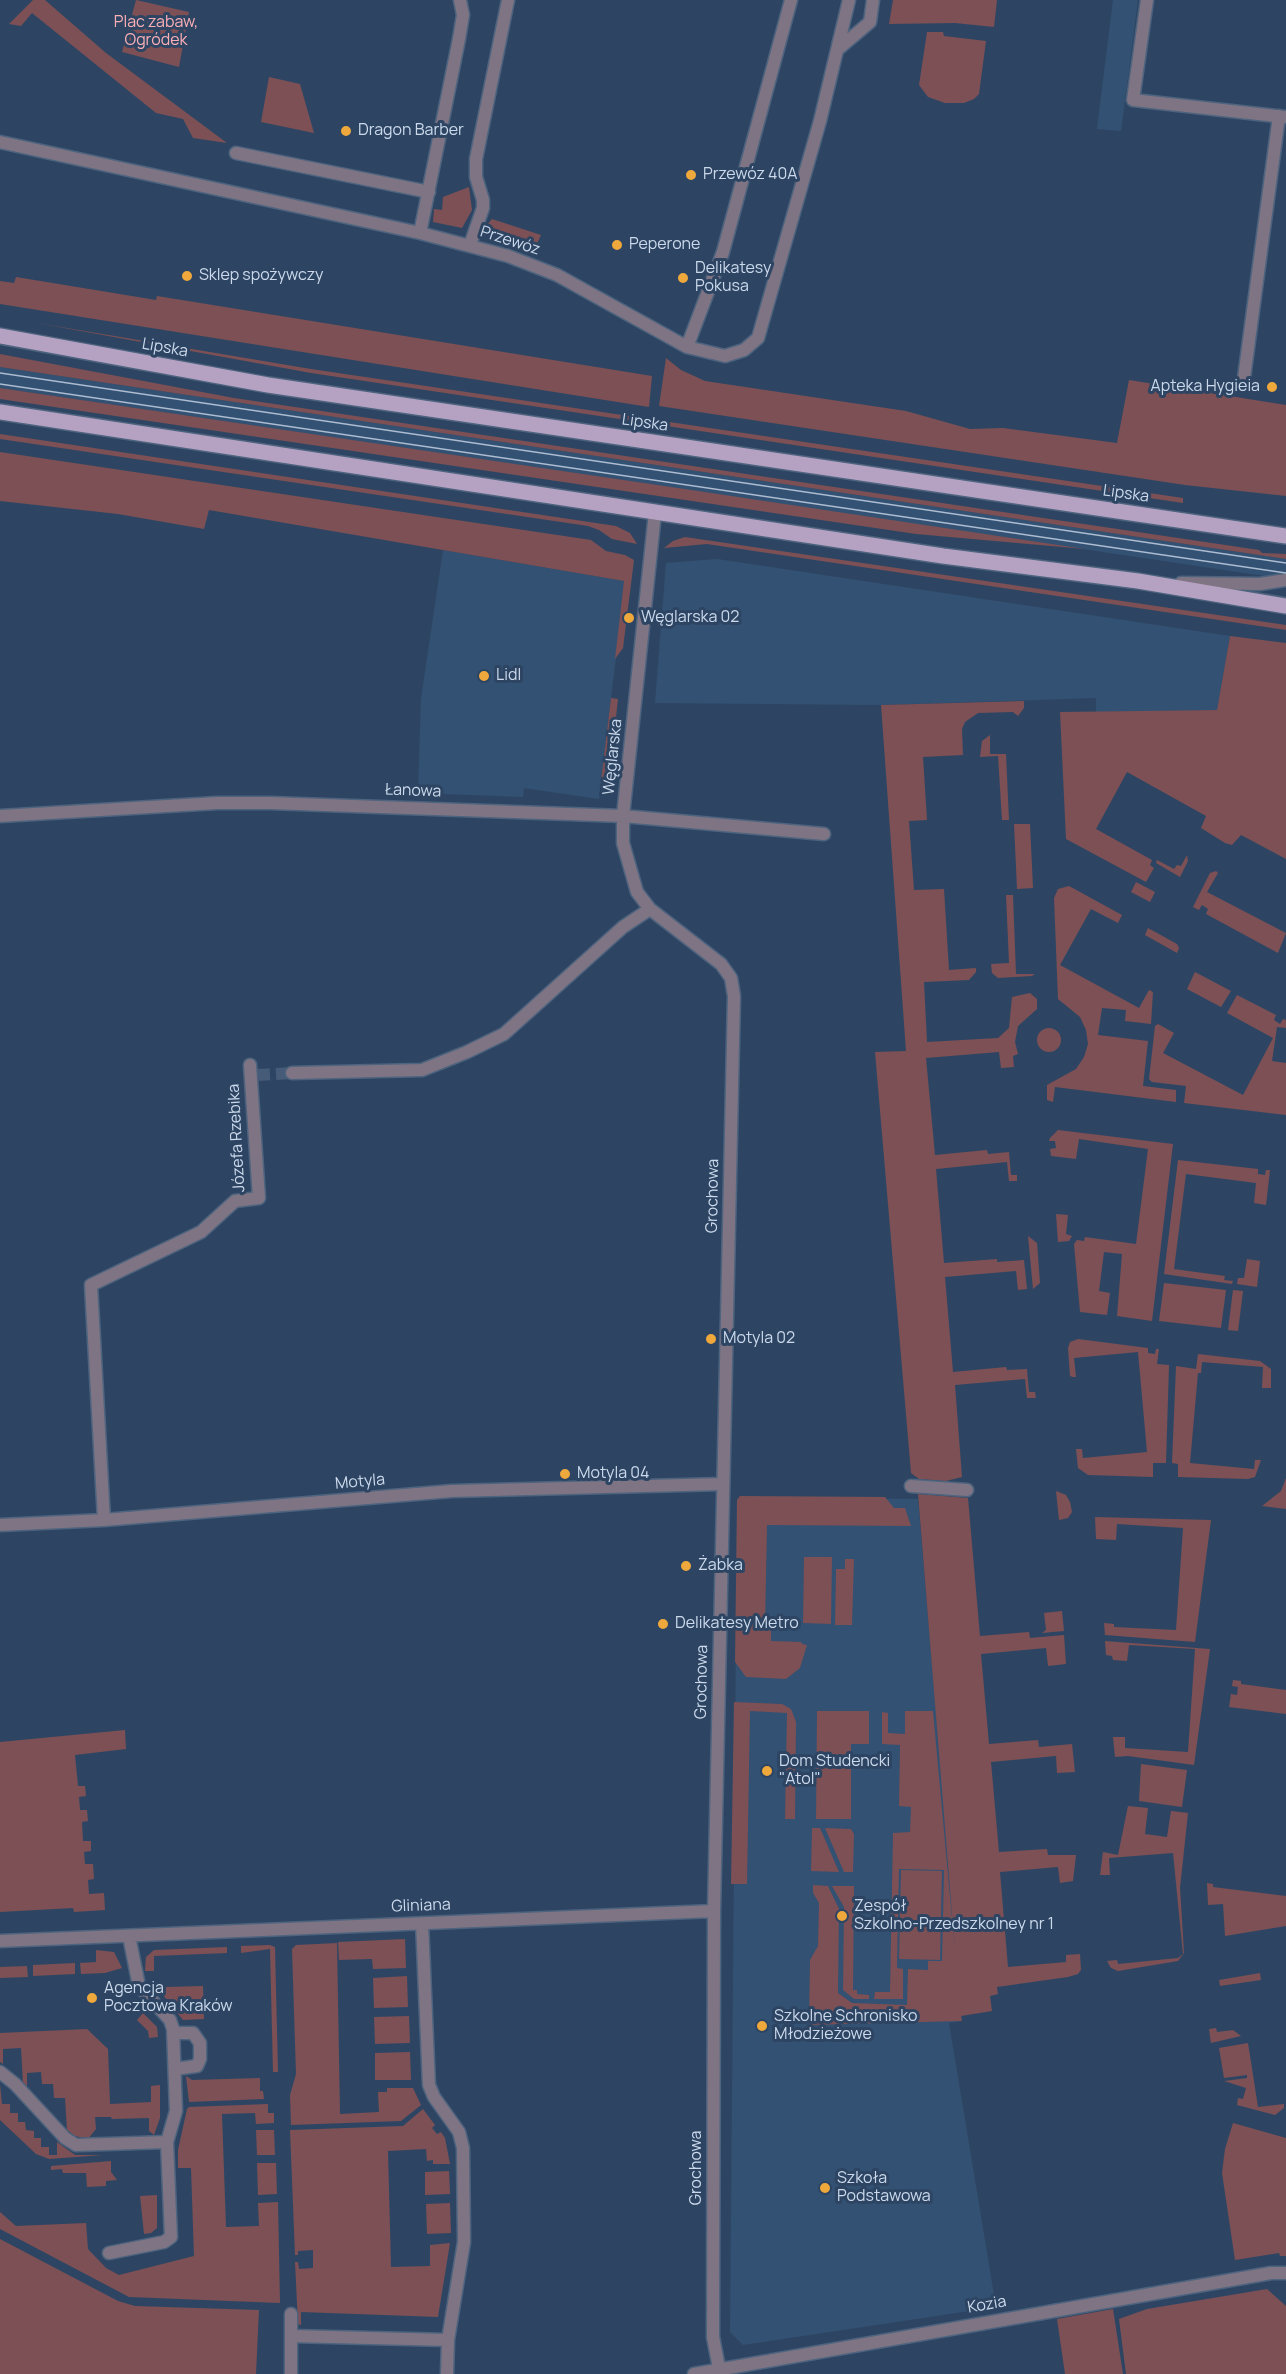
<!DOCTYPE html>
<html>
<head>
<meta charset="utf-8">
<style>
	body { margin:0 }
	canvas { display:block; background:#2d4563 }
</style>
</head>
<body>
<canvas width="1286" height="2374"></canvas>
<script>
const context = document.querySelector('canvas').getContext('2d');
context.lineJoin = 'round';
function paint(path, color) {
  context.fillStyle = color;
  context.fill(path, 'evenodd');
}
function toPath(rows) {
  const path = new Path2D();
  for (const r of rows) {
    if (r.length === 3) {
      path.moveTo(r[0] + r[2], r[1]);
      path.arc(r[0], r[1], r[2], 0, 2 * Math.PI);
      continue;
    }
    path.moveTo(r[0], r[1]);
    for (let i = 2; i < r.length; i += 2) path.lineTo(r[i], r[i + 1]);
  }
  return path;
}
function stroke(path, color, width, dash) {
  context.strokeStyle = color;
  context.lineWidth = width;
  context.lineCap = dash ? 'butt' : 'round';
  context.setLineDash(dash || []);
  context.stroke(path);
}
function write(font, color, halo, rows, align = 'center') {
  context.font = font + ' Manrope,sans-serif';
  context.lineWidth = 6;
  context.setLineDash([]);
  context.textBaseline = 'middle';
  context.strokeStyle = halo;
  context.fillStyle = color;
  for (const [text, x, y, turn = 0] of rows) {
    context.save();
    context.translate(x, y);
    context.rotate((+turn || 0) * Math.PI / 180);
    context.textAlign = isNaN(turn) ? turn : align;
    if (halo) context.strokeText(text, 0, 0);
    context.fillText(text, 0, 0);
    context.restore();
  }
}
const built = toPath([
	[1113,0,1138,0,1121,131,1097,129],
	[0,367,1286,559,1286,574,1271,577,0,388],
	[443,550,625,581,599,799,524,788,523,797,418,793,421,699],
	[717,559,1230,636,1217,710,1096,712,1096,698,881,705,655,703,666,563],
	[770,1498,918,1499,962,2021,949,2023,996,2307,743,2345,730,2332,737,1515]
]);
const green = toPath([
	[33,0,45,0,106,53,227,143,193,138,183,119,156,113,32,13,21,26,9,24],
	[136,0,189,12,179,67,122,52],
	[893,0,997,0,994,27,955,23,889,24],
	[927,32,943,32,944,36,986,41,979,94,974,99,964,103,945,103,928,97,919,85],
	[269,77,300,84,314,133,261,122],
	[469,187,472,210,462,228,433,222,434,209,442,210,443,197],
	[492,219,541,235,534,250,491,235,486,226],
	[16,277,156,300,157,296,652,376,649,407,0,304,0,281,14,283],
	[37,323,311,369,1183,498,1183,503,311,373],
	[0,354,234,398,1259,550,1262,553,1286,554,1286,559,0,367],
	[666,358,681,370,705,381,906,411,970,429,1003,428,1117,443,1129,380,1286,405,1286,496,1185,485,659,406],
	[0,388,698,491,1085,549,916,534,0,399],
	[0,434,616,526,630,533,637,544,612,539,599,530,588,526,0,439],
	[0,452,591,540,606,551,625,555,634,560,623,648,615,659,624,581,209,510,204,529,118,514,0,501],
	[685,537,1286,625,1286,630,707,544,664,548,673,541],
	[1230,636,1286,643,1286,859,1241,835,1232,845,1225,843,1201,828,1206,816,1127,772,1096,829,1152,860,1150,865,1154,868,1146,882,1066,839,1060,712,1217,710],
	[611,698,618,699,609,782,601,781],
	[1024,701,1024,708,1018,716,1013,712,978,713,965,722,962,729,963,755,923,757,927,820,909,821,914,890,944,889,949,970,976,968,976,972,969,980,924,982,927,1042,998,1038,1009,1028,1012,997,1030,993,1037,999,1037,1009,1018,1026,1015,1042,1018,1054,1013,1056,1014,1067,1001,1068,999,1052,926,1058,935,1155,987,1150,988,1154,1009,1152,1011,1175,1017,1175,1017,1181,1009,1181,1007,1162,936,1169,944,1263,997,1259,997,1262,1024,1260,1027,1289,1018,1290,1016,1271,945,1277,953,1372,1006,1367,1007,1370,1027,1369,1029,1392,1035,1392,1036,1398,1027,1398,1025,1379,955,1385,962,1477,946,1481,919,1479,911,1473,875,1052,906,1051,881,705],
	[990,735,990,754,1006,754,1009,820,1002,820,998,756,980,757,982,741],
	[1014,824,1030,824,1033,888,1017,889],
	[1187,855,1188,861,1180,877,1156,863,1157,860,1174,869,1177,865,1181,866],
	[1216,871,1218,873,1207,892,1286,933,1278,953,1206,914,1208,909,1202,905,1199,910,1193,907,1210,873],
	[1136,882,1155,892,1150,902,1131,892],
	[1069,886,1122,915,1118,923,1091,909,1060,965,1139,1008,1149,990,1153,992,1151,1024,1125,1021,1126,1010,1102,1008,1098,1035,1148,1041,1143,1086,1176,1090,1176,1102,1055,1087,1053,1102,1047,1100,1047,1085,1076,1069,1084,1057,1088,1044,1086,1030,1080,1017,1058,999,1054,898,1058,889],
	[1006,895,1013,895,1016,974,1035,974,1032,976,998,978,992,973,991,964,1009,963],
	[1148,928,1177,944,1179,948,1177,953,1145,935],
	[1195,972,1231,991,1221,1007,1187,989],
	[1237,995,1276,1015,1274,1020,1280,1024,1283,1019,1286,1020,1286,1028,1277,1027,1272,1061,1286,1063,1286,1115,1184,1103,1186,1086,1152,1082,1149,1079,1155,1026,1158,1024,1174,1033,1163,1053,1243,1095,1273,1038,1227,1013],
	[1049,1040,12],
	[1058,1130,1173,1144,1152,1321,1117,1316,1122,1254,1104,1252,1099,1291,1110,1293,1107,1315,1080,1312,1074,1244,1077,1240,1084,1241,1085,1237,1136,1244,1148,1149,1079,1139,1076,1159,1051,1156,1050,1149,1056,1148,1055,1141,1049,1141,1050,1138],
	[1178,1160,1258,1169,1258,1174,1265,1175,1266,1170,1270,1170,1266,1205,1254,1203,1256,1183,1186,1174,1174,1269,1225,1276,1224,1280,1233,1281,1232,1284,1164,1274],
	[1056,1214,1068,1215,1066,1234,1072,1236,1069,1241,1058,1242],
	[1028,1236,1037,1243,1040,1283,1033,1289],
	[1247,1259,1260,1261,1257,1287,1237,1284,1238,1278,1244,1278],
	[1164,1283,1226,1290,1221,1328,1159,1321],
	[1233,1290,1243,1291,1238,1331,1228,1330],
	[1078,1339,1148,1348,1148,1353,1155,1354,1156,1349,1159,1349,1157,1364,1169,1365,1166,1463,1153,1463,1153,1477,1088,1475,1078,1468,1076,1449,1082,1449,1083,1458,1147,1452,1138,1352,1074,1358,1076,1377,1073,1377,1070,1376,1068,1348,1070,1342],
	[1198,1354,1260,1361,1271,1369,1271,1388,1262,1388,1263,1367,1202,1362,1201,1373,1198,1373,1190,1463,1254,1469,1255,1460,1261,1460,1255,1477,1248,1479,1178,1477,1178,1464,1172,1463,1176,1366,1196,1369],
	[1286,1478,1286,1509,1262,1506,1281,1491],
	[1056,1491,1066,1495,1070,1502,1072,1512,1068,1518,1059,1520],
	[918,1494,968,1498,980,1636,1029,1632,1030,1638,1064,1635,1066,1664,1048,1666,1046,1648,981,1654,989,1744,1038,1740,1039,1747,1072,1744,1075,1772,1057,1773,1056,1756,991,1762,999,1852,1047,1849,1048,1855,1076,1855,1073,1881,1060,1883,1058,1867,1000,1872,1008,1967,1066,1962,1066,1955,1080,1954,1081,1970,1078,1974,1068,1977,997,1987,998,1994,990,1996,992,2011,961,2016,962,2021,809,2025,810,1960,818,1946,819,1903,813,1893,813,1885,828,1886,839,1909,838,1993,852,2003,907,2005,908,1969,928,1970,928,1961,942,1961,944,1870,899,1869,897,1968,903,1969,903,1999,874,1999,875,1992,890,1992,893,1833,910,1832,911,1807,899,1806,900,1745,882,1744,882,1712,888,1713,888,1733,905,1734,905,1711,933,1711,955,1951],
	[740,1496,885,1497,894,1508,905,1508,911,1526,767,1525,765,1627,771,1628,771,1641,801,1642,802,1644,807,1645,800,1668,786,1679,746,1677,735,1662,737,1500],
	[1095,1517,1211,1520,1195,1642,1105,1635,1104,1623,1114,1624,1114,1627,1176,1630,1183,1528,1117,1524,1116,1540,1096,1539],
	[804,1557,832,1557,831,1624,803,1623],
	[845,1559,854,1559,852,1625,835,1625,836,1569,845,1569],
	[1062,1611,1064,1631,1042,1633,1046,1630,1044,1613],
	[1105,1641,1210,1649,1194,1765,1128,1756,1115,1757,1113,1737,1125,1737,1125,1748,1188,1752,1195,1649,1129,1645,1127,1661,1113,1660,1112,1656,1106,1655],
	[1233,1680,1241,1681,1241,1684,1286,1690,1286,1714,1229,1707,1231,1694,1237,1695,1238,1687,1232,1686],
	[734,1702,782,1704,791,1709,796,1722,795,1819,785,1819,787,1713,750,1711,747,1884,731,1884],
	[817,1711,869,1711,869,1744,851,1744,851,1819,816,1819],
	[125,1730,126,1749,75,1755,78,1786,85,1786,86,1796,79,1797,80,1810,87,1810,88,1821,82,1822,83,1841,91,1841,91,1851,84,1852,85,1864,93,1864,94,1879,88,1880,89,1894,104,1893,105,1910,74,1912,73,1908,0,1912,0,1742],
	[1141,1764,1187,1770,1182,1807,1139,1801],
	[1128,1806,1148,1808,1145,1834,1167,1837,1171,1811,1188,1813,1180,1888,1184,1953,1178,1961,1118,1971,1111,1968,1107,1961,1117,1960,1118,1964,1178,1958,1183,1954,1173,1853,1109,1858,1110,1875,1100,1875,1103,1852,1118,1855],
	[812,1828,820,1828,839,1872,811,1871],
	[825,1828,851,1829,854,1834,853,1872,844,1872],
	[901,1870,942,1871,940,1960,899,1959],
	[1207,1883,1213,1884,1213,1887,1286,1896,1286,1926,1225,1936,1223,1904,1208,1905],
	[832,1886,854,1886,853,1990,857,1990,857,1994,869,1995,869,1999,854,1999,843,1990,844,1907],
	[405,1939,406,1968,373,1969,372,1959,339,1960,338,1942],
	[337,1943,340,2114,379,2112,378,2092,387,2092,387,2088,413,2088,421,2105,401,2121,291,2125,290,2095,296,2074,292,1949,296,1945],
	[270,1945,275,1947,278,2072,273,2072,270,1949,241,1953,241,1946],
	[227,1947,227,1953,154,1956,154,1971,145,1971,146,1957,154,1950],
	[96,1950,114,1952,122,1968,105,1973,81,1974,80,1963,96,1962],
	[75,1963,75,1974,33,1976,33,1965],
	[27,1966,28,1977,0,1978,0,1967],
	[1260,1973,1261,1980,1220,1986,1219,1980],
	[407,1976,408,2007,374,2008,373,1978],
	[203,1986,204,2019,183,2020,159,1990,165,1987],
	[143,2013,157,2027,158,2037,149,2038,148,2031,137,2020],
	[409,2016,410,2043,375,2044,374,2017],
	[1216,2028,1217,2032,1233,2030,1241,2036,1211,2043,1209,2029],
	[87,2029,108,2049,110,2104,151,2102,151,2086,160,2085,160,2118,154,2135,149,2131,149,2118,112,2119,111,2117,95,2117,96,2129,88,2139,75,2136,67,2130,65,2098,54,2098,53,2084,42,2084,41,2072,27,2073,27,2088,23,2084,21,2048,3,2049,3,2064,0,2062,0,2033],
	[1248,2043,1258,2107,1284,2104,1284,2108,1275,2115,1237,2105,1238,2098,1243,2099,1246,2088,1224,2081,1247,2078,1247,2075,1224,2078,1219,2048],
	[410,2052,411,2080,375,2080,375,2053],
	[186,2076,192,2080,260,2078,260,2091,263,2091,264,2099,189,2102],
	[0,2084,2,2104,10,2104,10,2113,18,2113,18,2122,25,2122,26,2130,34,2131,34,2138,41,2138,41,2147,49,2147,49,2155,57,2155,57,2142,75,2155,103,2155,49,2159,36,2154,0,2120],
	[268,2104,268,2113,274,2113,274,2123,256,2124,255,2113,222,2114,226,2227,259,2226,258,2203,278,2202,280,2303,129,2297,0,2229,0,2212,16,2226,86,2223,88,2249,106,2268,119,2275,194,2256,191,2168,178,2168,178,2150,187,2109,189,2107],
	[423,2109,435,2125,432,2128,437,2134,441,2132,445,2138,450,2164,433,2164,433,2160,427,2161,426,2149,388,2151,391,2267,430,2266,430,2245,450,2243,438,2317,301,2312,301,2325,298,2324,295,2262,298,2262,299,2269,313,2268,313,2250,298,2251,298,2255,295,2255,290,2130,403,2126],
	[1233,2123,1286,2138,1286,2256,1280,2256,1279,2253,1235,2260,1222,2173,1225,2149],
	[256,2130,274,2130,275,2155,257,2155],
	[111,2161,111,2172,117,2180,106,2181,106,2186,87,2187,86,2173,63,2173,62,2169,51,2170,51,2166],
	[257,2163,276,2163,277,2194,258,2195],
	[449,2171,450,2194,425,2195,425,2172],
	[157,2195,157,2228,151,2233,144,2234,140,2196],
	[450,2203,451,2233,427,2234,426,2204],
	[0,2239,118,2301,135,2306,259,2310,256,2374,0,2374],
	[1267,2289,1286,2306,1286,2374,1126,2374,1119,2319,1147,2309],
	[1113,2309,1123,2374,1065,2374,1057,2319]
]);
const minorTunnel = toPath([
	[258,1075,292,1073]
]);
const pedestrian = toPath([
	[911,1486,967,1490]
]);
const minor = toPath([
	[1147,0,1133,100,1285,117],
	[837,50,870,22,873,0],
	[0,142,420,233,508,256,557,275,687,347,725,356,744,350,758,338,820,121,849,0],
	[236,153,429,192],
	[420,233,459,39,463,15,460,0],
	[470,245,483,208,483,200,476,177,476,159,508,0],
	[687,347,723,252,791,0],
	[1244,378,1279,116],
	[655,513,623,816,623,843,637,892,650,909,721,964,731,978,734,996,714,1911,713,2337,719,2368],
	[1181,583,1260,584,1286,580],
	[0,816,217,803,271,803,623,816,824,834],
	[292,1073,422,1070,467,1052,504,1034,623,927,650,909],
	[104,1520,91,1285,201,1232,235,1201,259,1198,250,1065],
	[0,1525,104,1520,452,1491,723,1484],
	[422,1923,429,2085,434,2097,459,2132,463,2148,464,2242,448,2340,447,2374],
	[0,1941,714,1911],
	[173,2033,193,2033,200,2043,200,2059,197,2066,175,2069],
	[0,2072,15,2084,65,2138,76,2145,167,2142,176,2111,173,2029,170,2020,139,1986,129,1936],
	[109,2253,164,2242,171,2237,167,2142],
	[291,2314,291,2374],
	[291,2336,448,2340],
	[694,2374,1271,2273,1286,2273]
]);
const primary = toPath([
	[0,336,268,385,1286,536],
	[0,412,943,556,1138,581,1286,606]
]);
const tram = toPath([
	[0,373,1286,563],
	[0,384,1286,573]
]);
const markers = [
	[346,131,6,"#eea83c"],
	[691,175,6,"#eea83c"],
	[617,245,6,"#eea83c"],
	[187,276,6,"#eea83c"],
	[683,278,6,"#eea83c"],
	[1272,387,6,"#eea83c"],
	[629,618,6,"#eea83c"],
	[484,676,6,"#eea83c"],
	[711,1339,6,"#eea83c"],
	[565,1474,6,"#eea83c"],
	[686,1566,6,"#eea83c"],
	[663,1624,6,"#eea83c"],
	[767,1771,6,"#eea83c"],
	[842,1916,6,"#eea83c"],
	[92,1998,6,"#eea83c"],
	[762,2026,6,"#eea83c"],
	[825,2188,6,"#eea83c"]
];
const parkNames = [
	["Plac zabaw,",156,23],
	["Ogródek",156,41]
];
const poiNames = [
	["Dragon Barber",358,131],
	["Przewóz 40A",703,175],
	["Peperone",629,245],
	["Delikatesy",695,269],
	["Pokusa",695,287],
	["Sklep spożywczy",199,276],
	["Apteka Hygieia",1260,387,"right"],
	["Węglarska 02",641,618],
	["Lidl",496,676],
	["Motyla 02",723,1339],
	["Motyla 04",577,1474],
	["Żabka",698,1566],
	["Delikatesy Metro",675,1624],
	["Dom Studencki",779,1762],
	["\"Atol\"",779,1780],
	["Zespół",854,1907],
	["Szkolno-Przedszkolney nr 1",854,1925],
	["Agencja",104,1989],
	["Pocztowa Kraków",104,2007],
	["Szkolne Schronisko",774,2017],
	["Młodzieżowe",774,2035],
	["Szkoła",837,2179],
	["Podstawowa",837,2197]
];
const streetNames = [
	["Przewóz",510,241,18],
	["Lipska",165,348,10],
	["Lipska",645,423,8],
	["Lipska",1126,494,8],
	["Węglarska",613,757,-84],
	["Łanowa",413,791,2],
	["Józefa Rzebika",237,1138,-93],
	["Grochowa",713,1196,-89],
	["Motyla",360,1482,-5],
	["Grochowa",702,1682,-89],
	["Gliniana",421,1906,-2],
	["Grochowa",697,2168,-90],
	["Kozia",987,2305,-10]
];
paint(built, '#335173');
paint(green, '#7c5054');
stroke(minorTunnel, '#455b77', 12, [12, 6]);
stroke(pedestrian, '#4d637e', 15);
stroke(minor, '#4d637e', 15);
stroke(primary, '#4d637e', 18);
stroke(pedestrian, '#7e7483', 12);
stroke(minor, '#7e7483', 12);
stroke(primary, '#b5a1c1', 15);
stroke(tram, '#acbcd1', 1.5);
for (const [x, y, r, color] of markers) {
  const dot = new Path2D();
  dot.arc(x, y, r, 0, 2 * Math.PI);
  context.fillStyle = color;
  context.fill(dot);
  stroke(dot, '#2d4563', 2);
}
write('16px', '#fbafb5', '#2d4563', parkNames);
write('16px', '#cbd9eb', '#2d4563', poiNames, 'left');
write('16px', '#cbd9eb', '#2d4563', streetNames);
</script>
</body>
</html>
